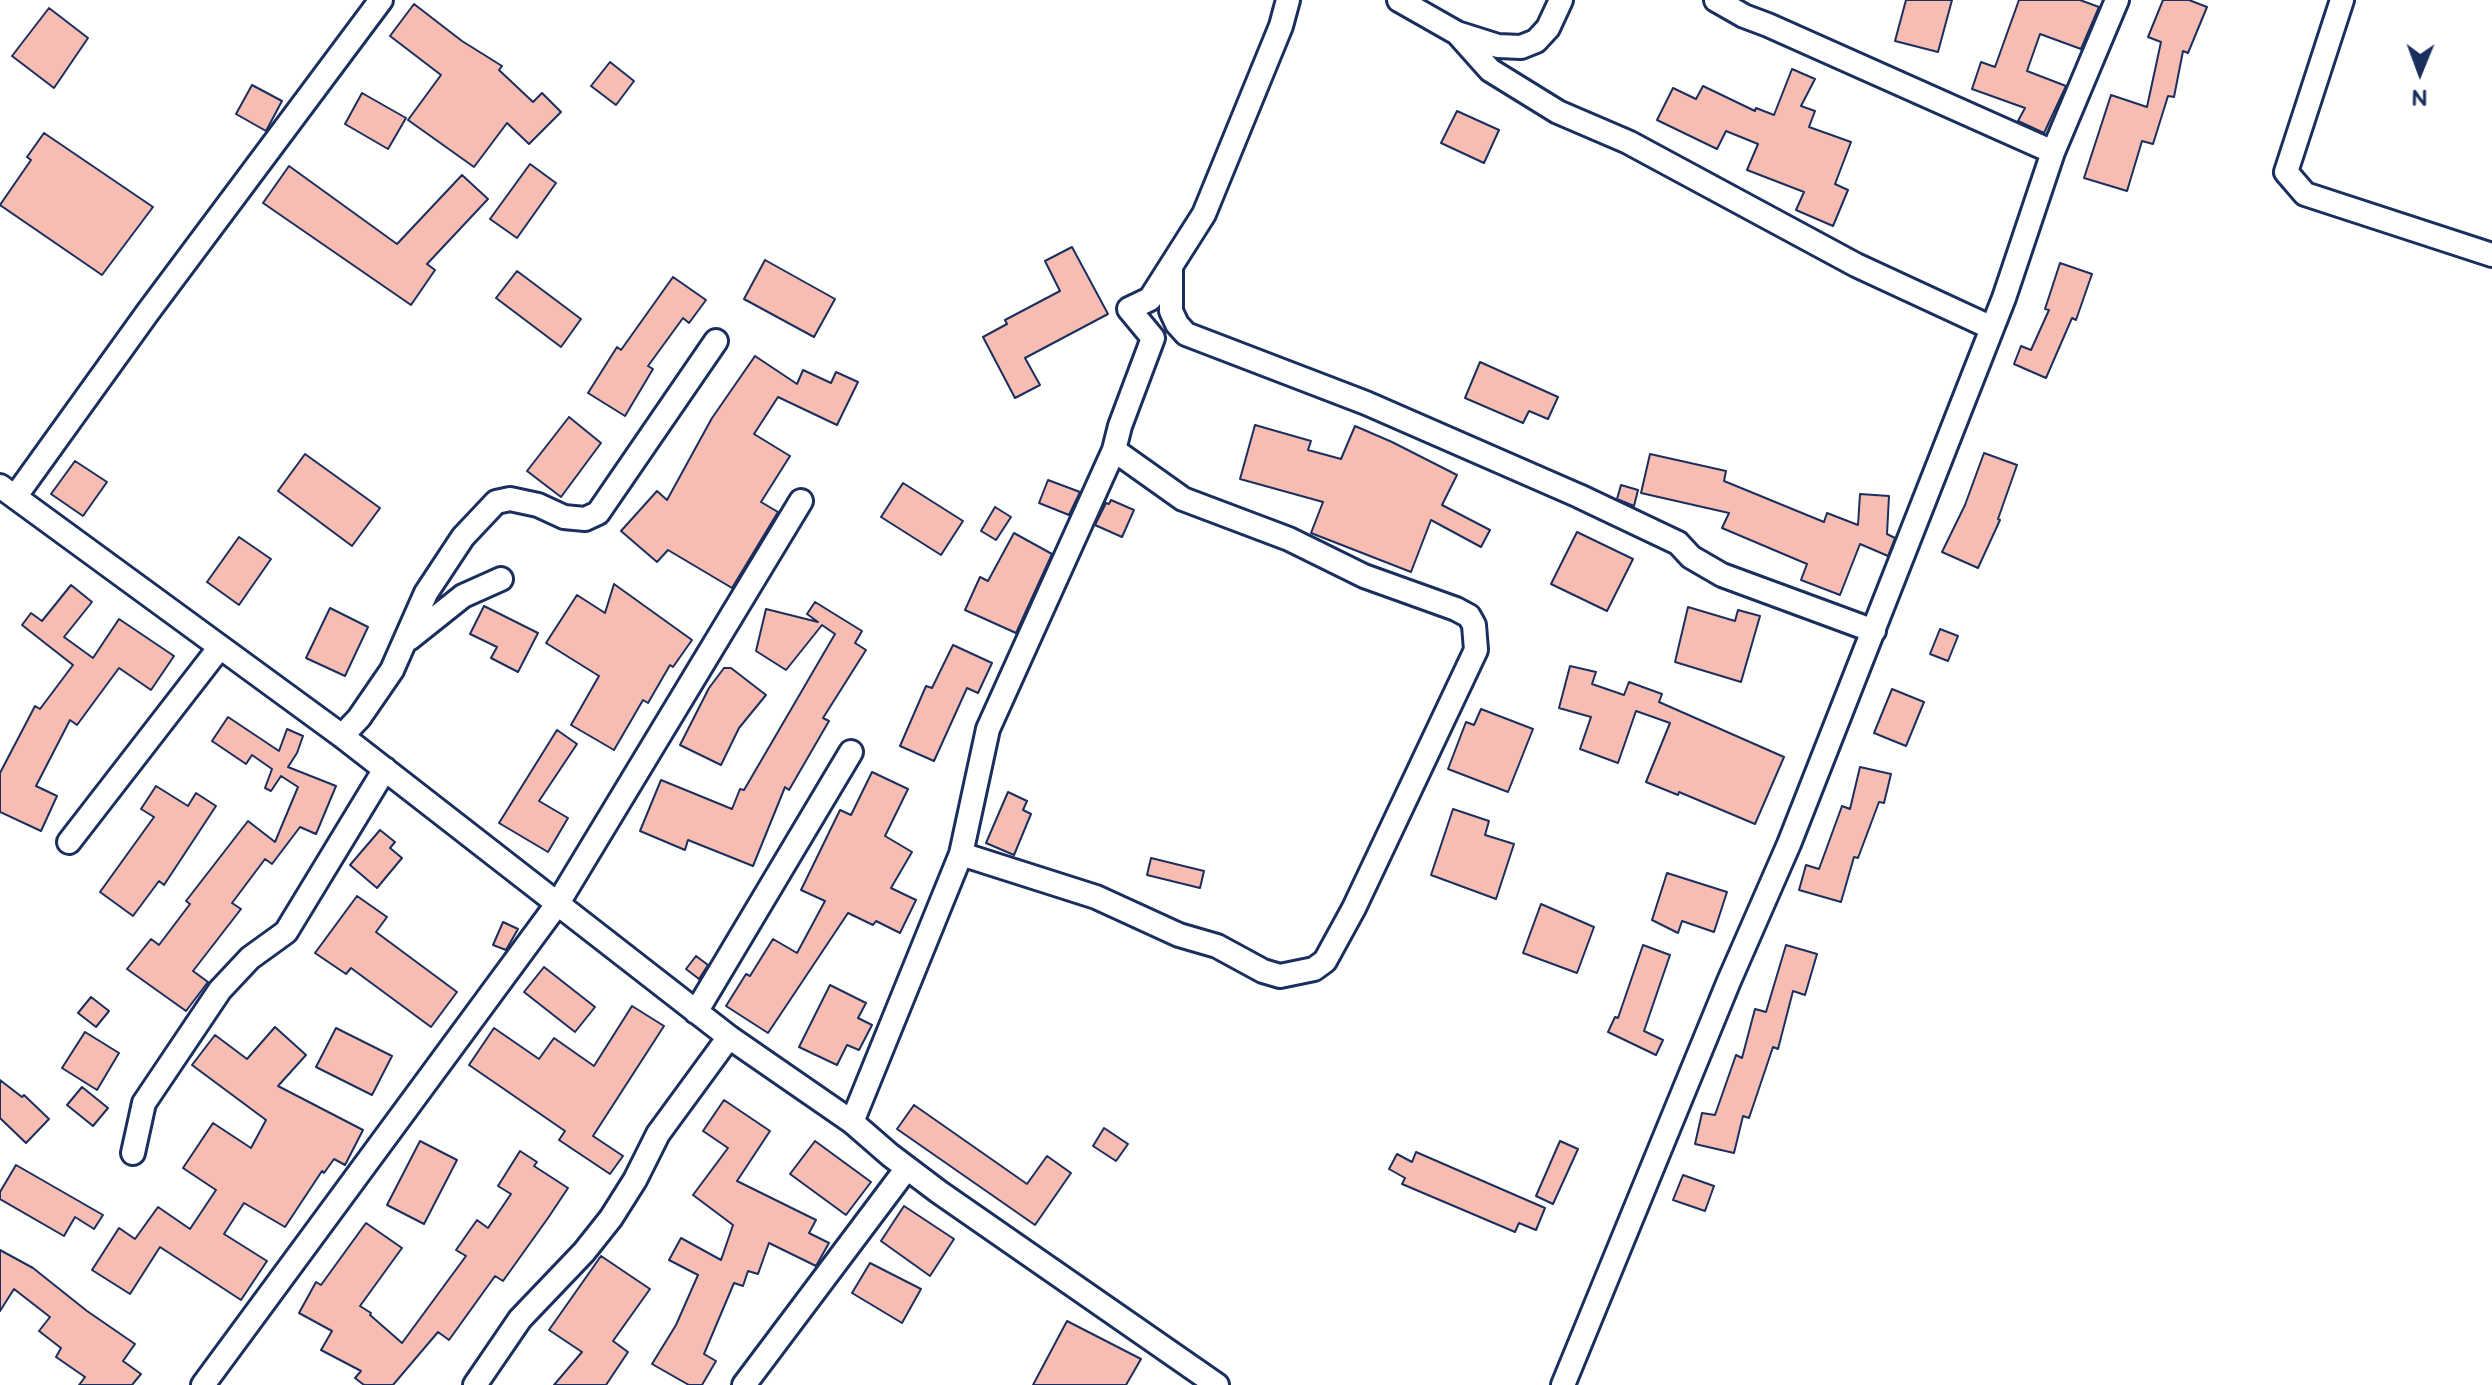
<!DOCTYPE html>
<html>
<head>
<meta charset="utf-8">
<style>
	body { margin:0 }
	#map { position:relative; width:2492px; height:1385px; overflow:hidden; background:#fff; font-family:"Balsamiq Sans",sans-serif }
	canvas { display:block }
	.north { position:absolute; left:2380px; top:32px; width:80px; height:80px; -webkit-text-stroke:6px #fff; paint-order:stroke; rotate:181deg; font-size:22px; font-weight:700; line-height:32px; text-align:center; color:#1b2f5e }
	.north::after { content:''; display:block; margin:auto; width:28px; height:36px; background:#1b2f5e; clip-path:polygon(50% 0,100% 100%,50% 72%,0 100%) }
</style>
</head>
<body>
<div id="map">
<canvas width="2492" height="1385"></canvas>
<div class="north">N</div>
</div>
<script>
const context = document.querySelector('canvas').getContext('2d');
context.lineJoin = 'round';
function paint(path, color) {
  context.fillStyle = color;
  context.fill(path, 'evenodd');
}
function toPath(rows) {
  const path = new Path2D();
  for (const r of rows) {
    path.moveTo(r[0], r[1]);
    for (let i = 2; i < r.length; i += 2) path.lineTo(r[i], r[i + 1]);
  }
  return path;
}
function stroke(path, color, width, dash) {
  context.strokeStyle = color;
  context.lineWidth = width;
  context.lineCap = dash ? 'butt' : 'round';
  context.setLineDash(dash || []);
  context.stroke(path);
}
const building = toPath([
	[1906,0,1952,0,1938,52,1895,41,1906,0],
	[2019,0,2080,0,2099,7,2081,49,2040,34,2027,71,2066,86,2044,133,2018,121,2025,108,1972,89,1981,62,1995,67,2019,0],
	[2163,0,2189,0,2207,7,2188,53,2183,51,2174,97,2168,96,2153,144,2142,141,2127,191,2084,178,2111,95,2147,107,2161,42,2148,37,2163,0],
	[414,4,462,41,502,66,499,70,533,102,542,93,561,112,529,144,507,123,474,167,408,120,441,75,390,36,414,4],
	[49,8,88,38,54,88,12,56,49,8],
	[610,62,634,81,616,105,591,86,610,62],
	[1792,69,1815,79,1801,106,1815,111,1809,127,1851,142,1835,184,1848,190,1833,226,1796,210,1804,192,1747,170,1758,144,1726,131,1717,149,1657,120,1673,88,1696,99,1703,86,1755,111,1756,108,1774,115,1792,69],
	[252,85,282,101,266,131,236,114,252,85],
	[362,93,406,118,388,149,345,124,362,93],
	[1457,111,1499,130,1484,163,1441,143,1457,111],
	[44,133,153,207,102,275,0,205,31,160,27,157,44,133],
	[530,164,556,183,517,238,490,219,530,164],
	[289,166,397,244,462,175,488,199,427,264,435,270,411,305,263,203,289,166],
	[1072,247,1108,314,1025,358,1040,385,1015,398,983,337,1007,324,1005,320,1060,291,1045,261,1072,247],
	[765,260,835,299,814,337,744,299,765,260],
	[2060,263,2092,274,2076,320,2072,318,2046,378,2014,364,2021,346,2031,350,2049,310,2045,309,2060,263],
	[517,271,581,319,561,347,496,298,517,271],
	[673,277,706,300,689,323,683,318,648,366,653,369,625,416,588,393,617,347,621,350,673,277],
	[755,356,797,384,803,370,831,383,836,372,858,382,837,425,778,397,754,434,790,456,761,502,778,512,732,588,668,550,657,562,621,531,657,491,667,500,712,418,755,356],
	[1480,362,1558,397,1548,419,1529,411,1523,423,1465,398,1480,362],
	[569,417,601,443,561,497,527,471,569,417],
	[1255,425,1311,441,1308,450,1341,459,1355,426,1392,442,1457,475,1442,505,1490,530,1481,547,1431,520,1411,572,1311,533,1323,502,1240,479,1255,425],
	[1984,453,2017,465,1998,519,2000,520,1978,568,1942,552,1965,505,1984,453],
	[305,454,380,508,352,546,278,491,305,454],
	[1650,454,1726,471,1724,481,1824,522,1827,513,1858,525,1860,494,1889,496,1887,534,1895,538,1888,556,1860,544,1840,595,1801,580,1807,564,1722,528,1729,513,1641,493,1650,454],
	[75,461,107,482,83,516,51,494,75,461],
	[1048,480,1080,492,1069,515,1039,503,1048,480],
	[903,483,963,521,941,555,881,517,903,483],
	[1621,485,1638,490,1634,506,1617,499,1621,485],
	[1111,500,1134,510,1122,537,1095,525,1106,503,1109,504,1111,500],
	[995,507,1011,517,996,540,981,531,995,507],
	[1577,532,1633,559,1607,611,1551,584,1577,532],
	[1014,533,1052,554,1016,633,965,610,980,577,988,581,1014,533],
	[239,537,271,559,239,605,207,582,239,537],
	[614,584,692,640,673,667,670,665,648,703,643,700,614,750,571,725,599,676,546,643,577,595,605,613,614,584],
	[71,585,92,602,64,637,93,658,119,619,174,656,151,690,119,668,77,725,70,720,36,786,57,796,41,831,0,812,0,773,35,706,40,709,73,665,22,625,31,613,42,621,71,585],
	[815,602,862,631,855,643,866,650,823,718,829,721,789,790,785,787,753,866,688,840,685,850,640,831,661,780,732,809,740,789,744,790,835,634,822,625,786,670,756,651,766,609,818,622,807,614,815,602],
	[484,606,538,633,518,672,491,658,497,647,470,634,484,606],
	[1688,607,1735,621,1738,610,1760,616,1741,682,1675,662,1688,607],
	[330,608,368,627,345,676,306,658,330,608],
	[1940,629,1958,636,1948,661,1930,654,1940,629],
	[953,645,992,663,978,693,967,688,934,761,900,746,926,686,932,688,953,645],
	[1570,666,1596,672,1592,684,1624,695,1629,682,1662,694,1659,702,1784,757,1755,824,1679,792,1678,795,1646,782,1670,723,1636,711,1618,763,1580,749,1591,717,1559,708,1570,666],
	[724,668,731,668,766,695,739,728,721,765,680,745,709,688,724,668],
	[1892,689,1924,702,1906,746,1874,733,1892,689],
	[1481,709,1533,729,1508,792,1448,769,1466,722,1474,725,1481,709],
	[228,717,279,751,287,729,303,736,297,753,288,767,336,786,316,834,300,827,272,864,265,859,232,903,241,909,193,971,208,982,186,1011,127,969,151,939,159,945,190,904,186,901,248,821,275,842,298,787,281,776,271,791,265,788,272,769,252,755,246,764,212,741,228,717],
	[557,730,577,744,539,801,568,818,548,852,499,823,557,730],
	[1860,767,1891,774,1884,803,1879,802,1858,858,1854,857,1841,902,1799,890,1806,865,1819,869,1842,806,1850,809,1860,767],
	[872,772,908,789,885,836,912,852,891,888,916,900,900,933,876,921,873,925,848,913,768,1033,726,1006,746,974,750,976,773,939,797,953,825,901,801,890,840,810,851,815,872,772],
	[156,786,188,806,196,793,216,806,164,885,159,881,133,916,100,892,154,817,141,809,156,786],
	[1008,792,1027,801,1023,810,1031,814,1014,855,986,843,1008,792],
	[1453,809,1489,821,1485,835,1514,844,1496,899,1431,875,1453,809],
	[380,830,395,842,390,848,402,858,377,888,350,865,380,830],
	[1151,858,1204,871,1200,888,1147,875,1151,858],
	[1667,873,1727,892,1714,932,1682,921,1678,933,1652,920,1667,873],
	[357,896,387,917,376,932,457,992,431,1027,351,968,346,974,315,953,357,896],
	[1541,904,1594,927,1577,973,1523,953,1541,904],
	[503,922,518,929,506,950,493,945,503,922],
	[1643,945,1670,955,1644,1031,1663,1040,1656,1055,1608,1032,1615,1017,1618,1018,1643,945],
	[1786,945,1817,954,1805,995,1793,991,1778,1049,1773,1047,1749,1118,1743,1116,1734,1153,1695,1144,1702,1113,1715,1115,1736,1055,1742,1058,1755,1009,1766,1012,1786,945],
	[696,956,708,965,699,979,686,969,696,956],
	[544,967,595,1007,575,1032,524,992,544,967],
	[830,985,866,1003,858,1018,872,1025,859,1050,847,1045,837,1065,799,1047,830,985],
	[91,997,109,1011,96,1027,78,1013,91,997],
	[632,1006,664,1026,593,1136,623,1156,610,1174,559,1140,565,1131,469,1065,494,1028,539,1059,554,1038,594,1066,632,1006],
	[275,1027,306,1055,278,1086,363,1130,345,1165,334,1159,324,1173,322,1171,285,1227,244,1203,224,1234,267,1261,241,1300,160,1247,130,1294,92,1270,119,1228,135,1239,158,1207,190,1229,216,1190,183,1168,213,1123,251,1148,266,1120,192,1065,215,1035,247,1059,275,1027],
	[336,1028,392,1056,372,1095,316,1067,336,1028],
	[85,1032,119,1053,97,1090,62,1068,85,1032],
	[0,1080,22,1097,24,1095,49,1119,26,1143,0,1118,0,1080],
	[82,1087,108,1108,93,1126,67,1105,82,1087],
	[724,1100,770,1131,737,1181,816,1220,809,1233,829,1243,816,1266,769,1243,758,1274,748,1271,743,1286,734,1283,704,1354,716,1361,702,1385,689,1385,652,1364,676,1325,698,1275,669,1260,681,1238,721,1260,733,1225,693,1195,728,1148,703,1131,724,1100],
	[914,1105,1027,1184,1047,1156,1071,1173,1035,1225,897,1129,914,1105],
	[1104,1128,1128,1144,1116,1161,1093,1146,1104,1128],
	[420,1141,457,1160,424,1224,387,1205,420,1141],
	[815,1141,871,1182,846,1215,790,1174,815,1141],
	[1560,1141,1578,1149,1553,1204,1536,1196,1560,1141],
	[520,1151,537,1162,534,1166,568,1188,548,1218,503,1281,495,1276,449,1340,438,1332,393,1385,364,1385,355,1378,361,1371,321,1350,332,1331,299,1313,316,1282,321,1285,366,1223,402,1248,360,1306,371,1313,370,1315,402,1343,466,1256,456,1250,477,1220,488,1228,511,1194,498,1186,520,1151],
	[1416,1152,1545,1208,1536,1230,1519,1223,1515,1232,1402,1184,1405,1178,1389,1169,1397,1154,1412,1162,1416,1152],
	[16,1165,103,1215,94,1229,75,1217,64,1236,0,1199,0,1192,16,1165],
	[1683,1175,1714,1186,1705,1211,1673,1200,1683,1175],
	[904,1206,954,1239,930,1276,881,1241,904,1206],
	[0,1250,33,1268,87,1311,135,1344,123,1361,141,1374,132,1385,79,1385,85,1377,56,1357,61,1348,39,1331,50,1317,14,1289,0,1311,0,1250],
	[601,1256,650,1289,613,1341,628,1352,606,1385,554,1385,582,1352,549,1330,601,1256],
	[870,1263,921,1289,902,1323,852,1293,870,1263],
	[1067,1321,1141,1359,1126,1385,1033,1385,1067,1321]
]);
const minor = toPath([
	[1399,0,1457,33,1498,46,1521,47,1536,41,1548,28,1561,0],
	[1716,0,1744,16,1768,25,2053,152],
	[2342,0,2286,172,2305,194,2492,255],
	[1457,33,1490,70,1558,112,1628,142,1856,265,1992,328],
	[1171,270,1171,311,1177,324,1186,334,1366,403,1579,496,1678,543,1691,557,1722,575,1874,631],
	[0,486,342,736,729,1037,852,1122,890,1155,939,1192,1217,1385],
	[15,497,148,312,381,0],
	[409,639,463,596,501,579],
	[342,736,359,718,392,670,426,593,463,537,496,502,510,499,538,505,564,517,585,519,598,513,716,341],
	[69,842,220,647],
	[961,854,1096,897,1179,935,1217,946,1263,971,1280,976,1314,969,1325,961,1354,908,1476,650,1474,625,1469,616,1456,609,1364,576,1289,539,1183,499,1114,450],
	[696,1012,851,752],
	[852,1122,961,854,988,729,1114,450,1120,426,1153,338,1129,309,1150,299,1204,214,1281,26,1288,0],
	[133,1153,144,1103,220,990,250,958,286,932,385,769],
	[203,1385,558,903,801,501],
	[475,1385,520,1319,584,1252,611,1218,635,1180,658,1134,729,1037],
	[744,1385,907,1168],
	[1563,1385,1729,981,1789,844,2004,298,2053,152,2117,0]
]);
paint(building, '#f7bcb2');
stroke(building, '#1b2f5e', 2);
stroke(minor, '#1b2f5e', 28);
stroke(minor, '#fff', 22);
</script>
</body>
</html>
